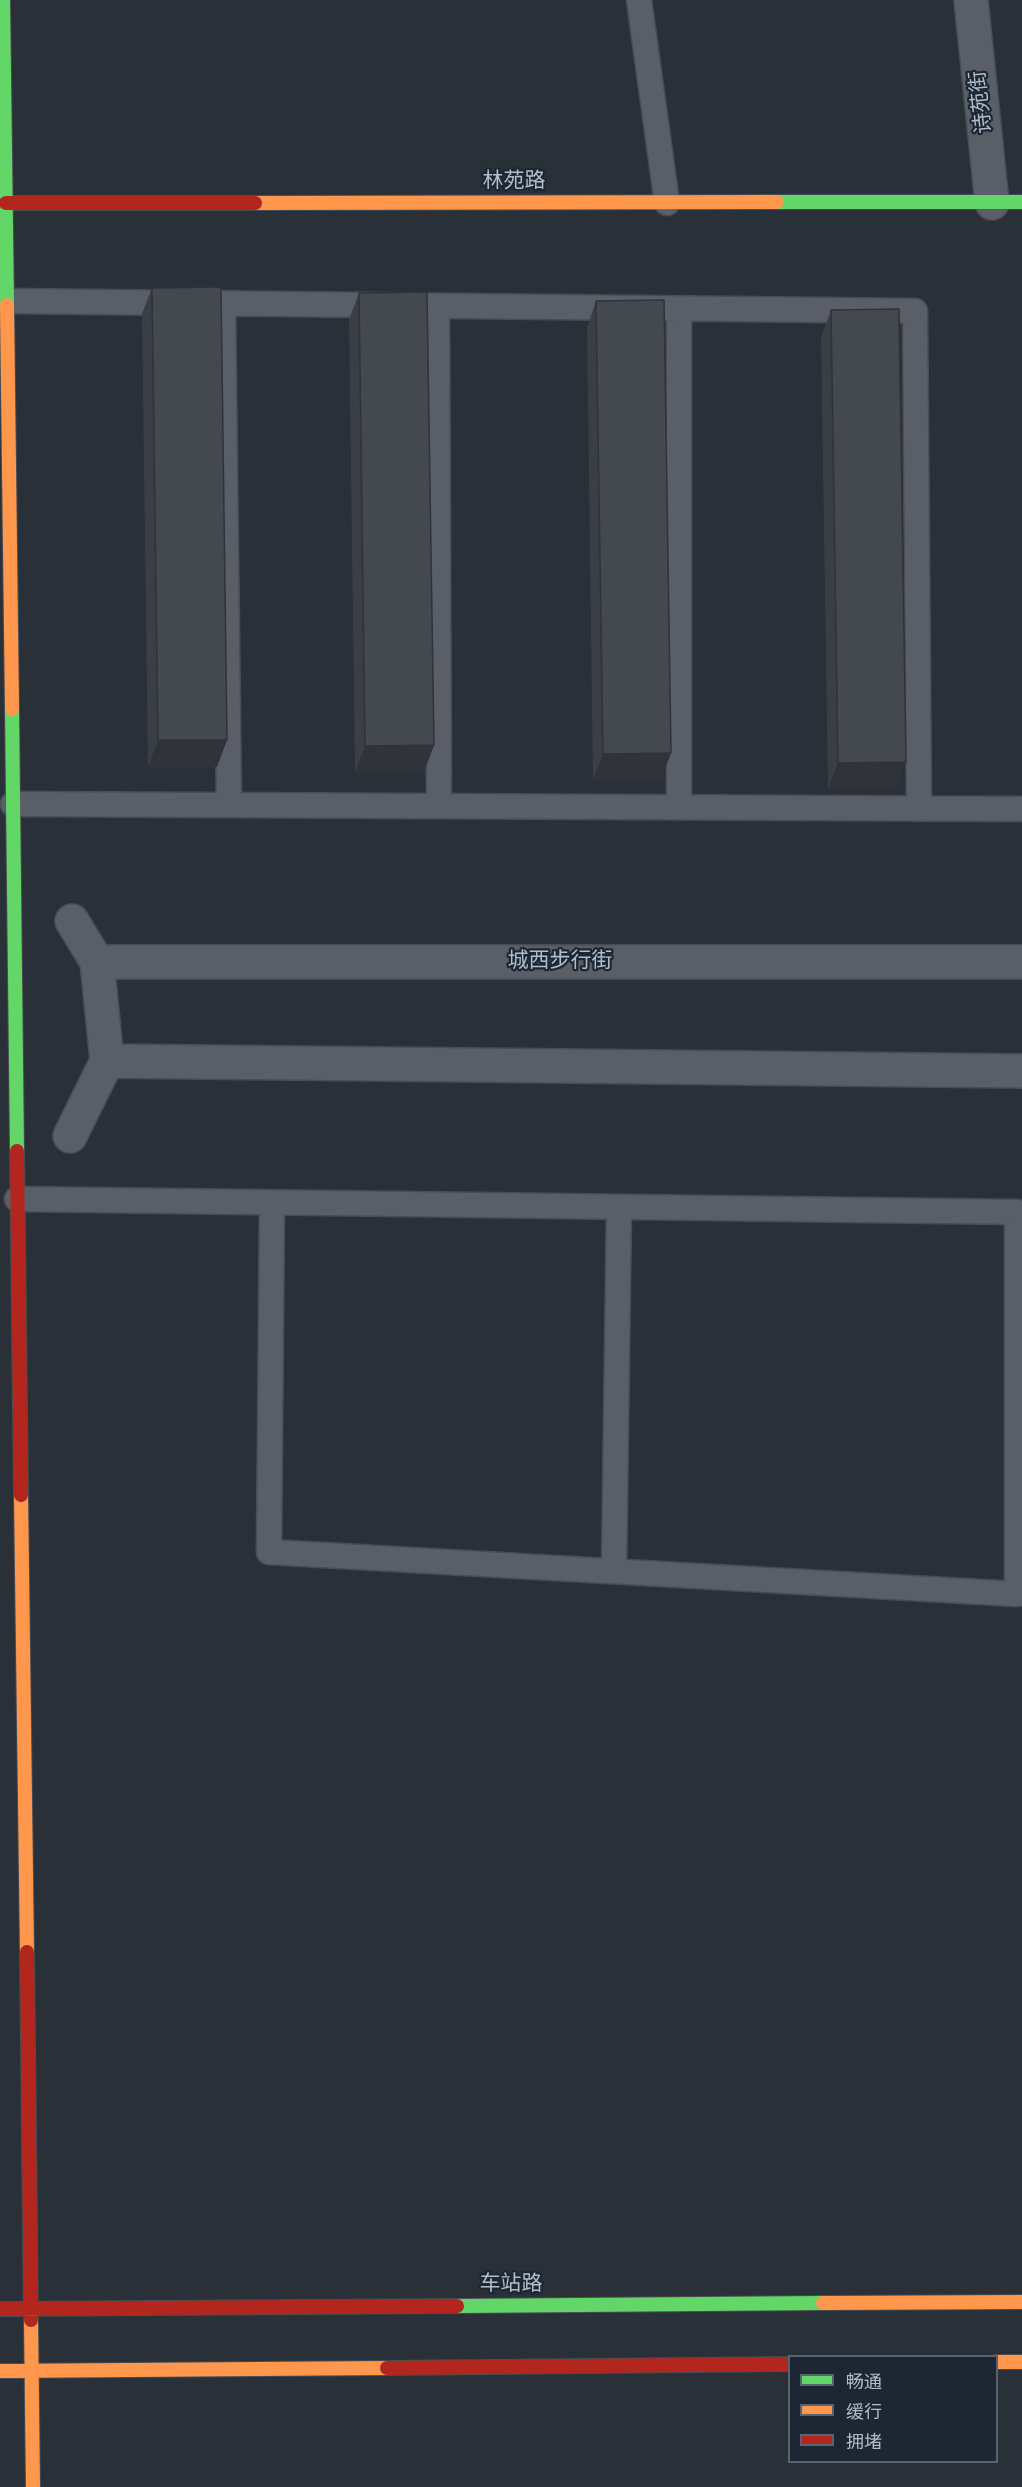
<!DOCTYPE html>
<html>
<head>
<meta charset="utf-8">
<style>
	body { margin:0 }
	#map { position:relative; width:1022px; height:2487px; overflow:hidden; background:#2a3038; font-family:"Roboto Condensed","Noto Sans SC",sans-serif }
	canvas { display:block }
	.legend { position:absolute; left:788px; top:2355px; width:210px; height:108px; box-sizing:border-box; background:#1d2633; border:2px solid #59626f; margin:0; padding:8px 10px; list-style:none; font-size:18px; color:#b4bcc9 }
	.legend li { display:flex; align-items:center; gap:12px; height:30px }
	.legend b { width:30px; border:2px solid #59626f }
</style>
</head>
<body>
<div id="map">
<canvas width="1022" height="2487"></canvas>
<ul class="legend">
<li><b style="height:8px;background:#63d668"></b>畅通</li>
<li><b style="height:8px;background:#ff974d"></b>缓行</li>
<li><b style="height:8px;background:#b3261e"></b>拥堵</li>
</ul>
</div>
<script>
const context = document.querySelector('canvas').getContext('2d');
context.lineJoin = 'round';
function toPath(rows) {
  const path = new Path2D();
  for (const r of rows) {
    path.moveTo(r[0], r[1]);
    for (let i = 2; i < r.length; i += 2) path.lineTo(r[i], r[i + 1]);
  }
  return path;
}
function stroke(path, color, width, dash) {
  context.strokeStyle = color;
  context.lineWidth = width;
  context.lineCap = dash ? 'butt' : 'round';
  context.setLineDash(dash || []);
  context.stroke(path);
}
function paint(path, color) {
  context.fillStyle = color;
  context.fill(path, 'evenodd');
}
function write(font, color, halo, rows, align = 'center') {
  context.font = font + ' "Roboto Condensed","Noto Sans SC",sans-serif';
  context.lineWidth = 4.5;
  context.setLineDash([]);
  context.textBaseline = 'middle';
  context.strokeStyle = halo;
  context.fillStyle = color;
  for (const [text, x, y, turn = 0] of rows) {
    context.save();
    context.translate(x, y);
    context.rotate((+turn || 0) * Math.PI / 180);
    context.textAlign = isNaN(turn) ? turn : align;
    if (halo) context.strokeText(text, 0, 0);
    context.fillText(text, 0, 0);
    context.restore();
  }
}
const lane = toPath([
	[639,0,667,203],
	[8,301,915,311,919,808],
	[223,303,229,805],
	[437,306,439,806],
	[679,309,679,807],
	[13,804,1022,809],
	[17,1199,1017,1212,1017,1594,269,1552,272,1203],
	[614,1571,619,1207]
]);
const street = toPath([
	[971,0,992,203],
	[97,962,1022,962],
	[107,1061,1022,1071],
	[70,1136,107,1061,97,962,72,921]
]);
const fast = toPath([
	[3,0,7,305],
	[777,202,1022,202],
	[12,709,17,1151],
	[457,2306,823,2303]
]);
const slow = toPath([
	[255,203,777,202],
	[7,305,12,709],
	[21,1495,27,1952],
	[823,2303,1022,2302],
	[31,2320,33,2487],
	[996,2362,1022,2362],
	[0,2371,387,2368]
]);
const jam = toPath([
	[6,203,255,203],
	[17,1151,21,1495],
	[27,1952,31,2320],
	[0,2309,457,2306],
	[387,2368,790,2364]
]);
const wall = toPath([
	[152,288,217,767,148,767,142,314],
	[359,293,434,745,424,772,355,773,349,320],
	[596,301,661,780,593,781,587,328],
	[831,310,896,789,828,789,821,337]
]);
const shadedWall = toPath([
	[158,740,227,740,217,767,148,767],
	[434,745,424,772,355,773,365,746],
	[671,753,661,780,593,781,603,754],
	[906,762,896,789,828,789,838,763]
]);
const building = toPath([
	[221,287,227,740,158,740,152,288,221,287],
	[427,292,434,745,365,746,359,293,427,292],
	[664,300,671,753,603,754,596,301,664,300],
	[899,309,906,762,838,763,831,310,899,309]
]);
const streetNames = [
	["诗苑街",982,102,-96],
	["林苑路",514,182],
	["城西步行街",560,962],
	["车站路",511,2285]
];
stroke(lane, '#484c53', 27);
stroke(street, '#484c53', 36);
stroke(fast, '#484c53', 16);
stroke(slow, '#484c53', 16);
stroke(jam, '#484c53', 16);
stroke(lane, '#5a5e66', 24);
stroke(street, '#5a5e66', 33);
stroke(fast, '#63d668', 14);
stroke(slow, '#ff974d', 14);
stroke(jam, '#b3261e', 14);
paint(wall, '#3a3f45');
paint(shadedWall, '#303338');
paint(building, '#444950');
stroke(building, '#303338', 1.5);
write('21px', '#b4bcc9', '#1d2633', streetNames);
</script>
</body>
</html>
